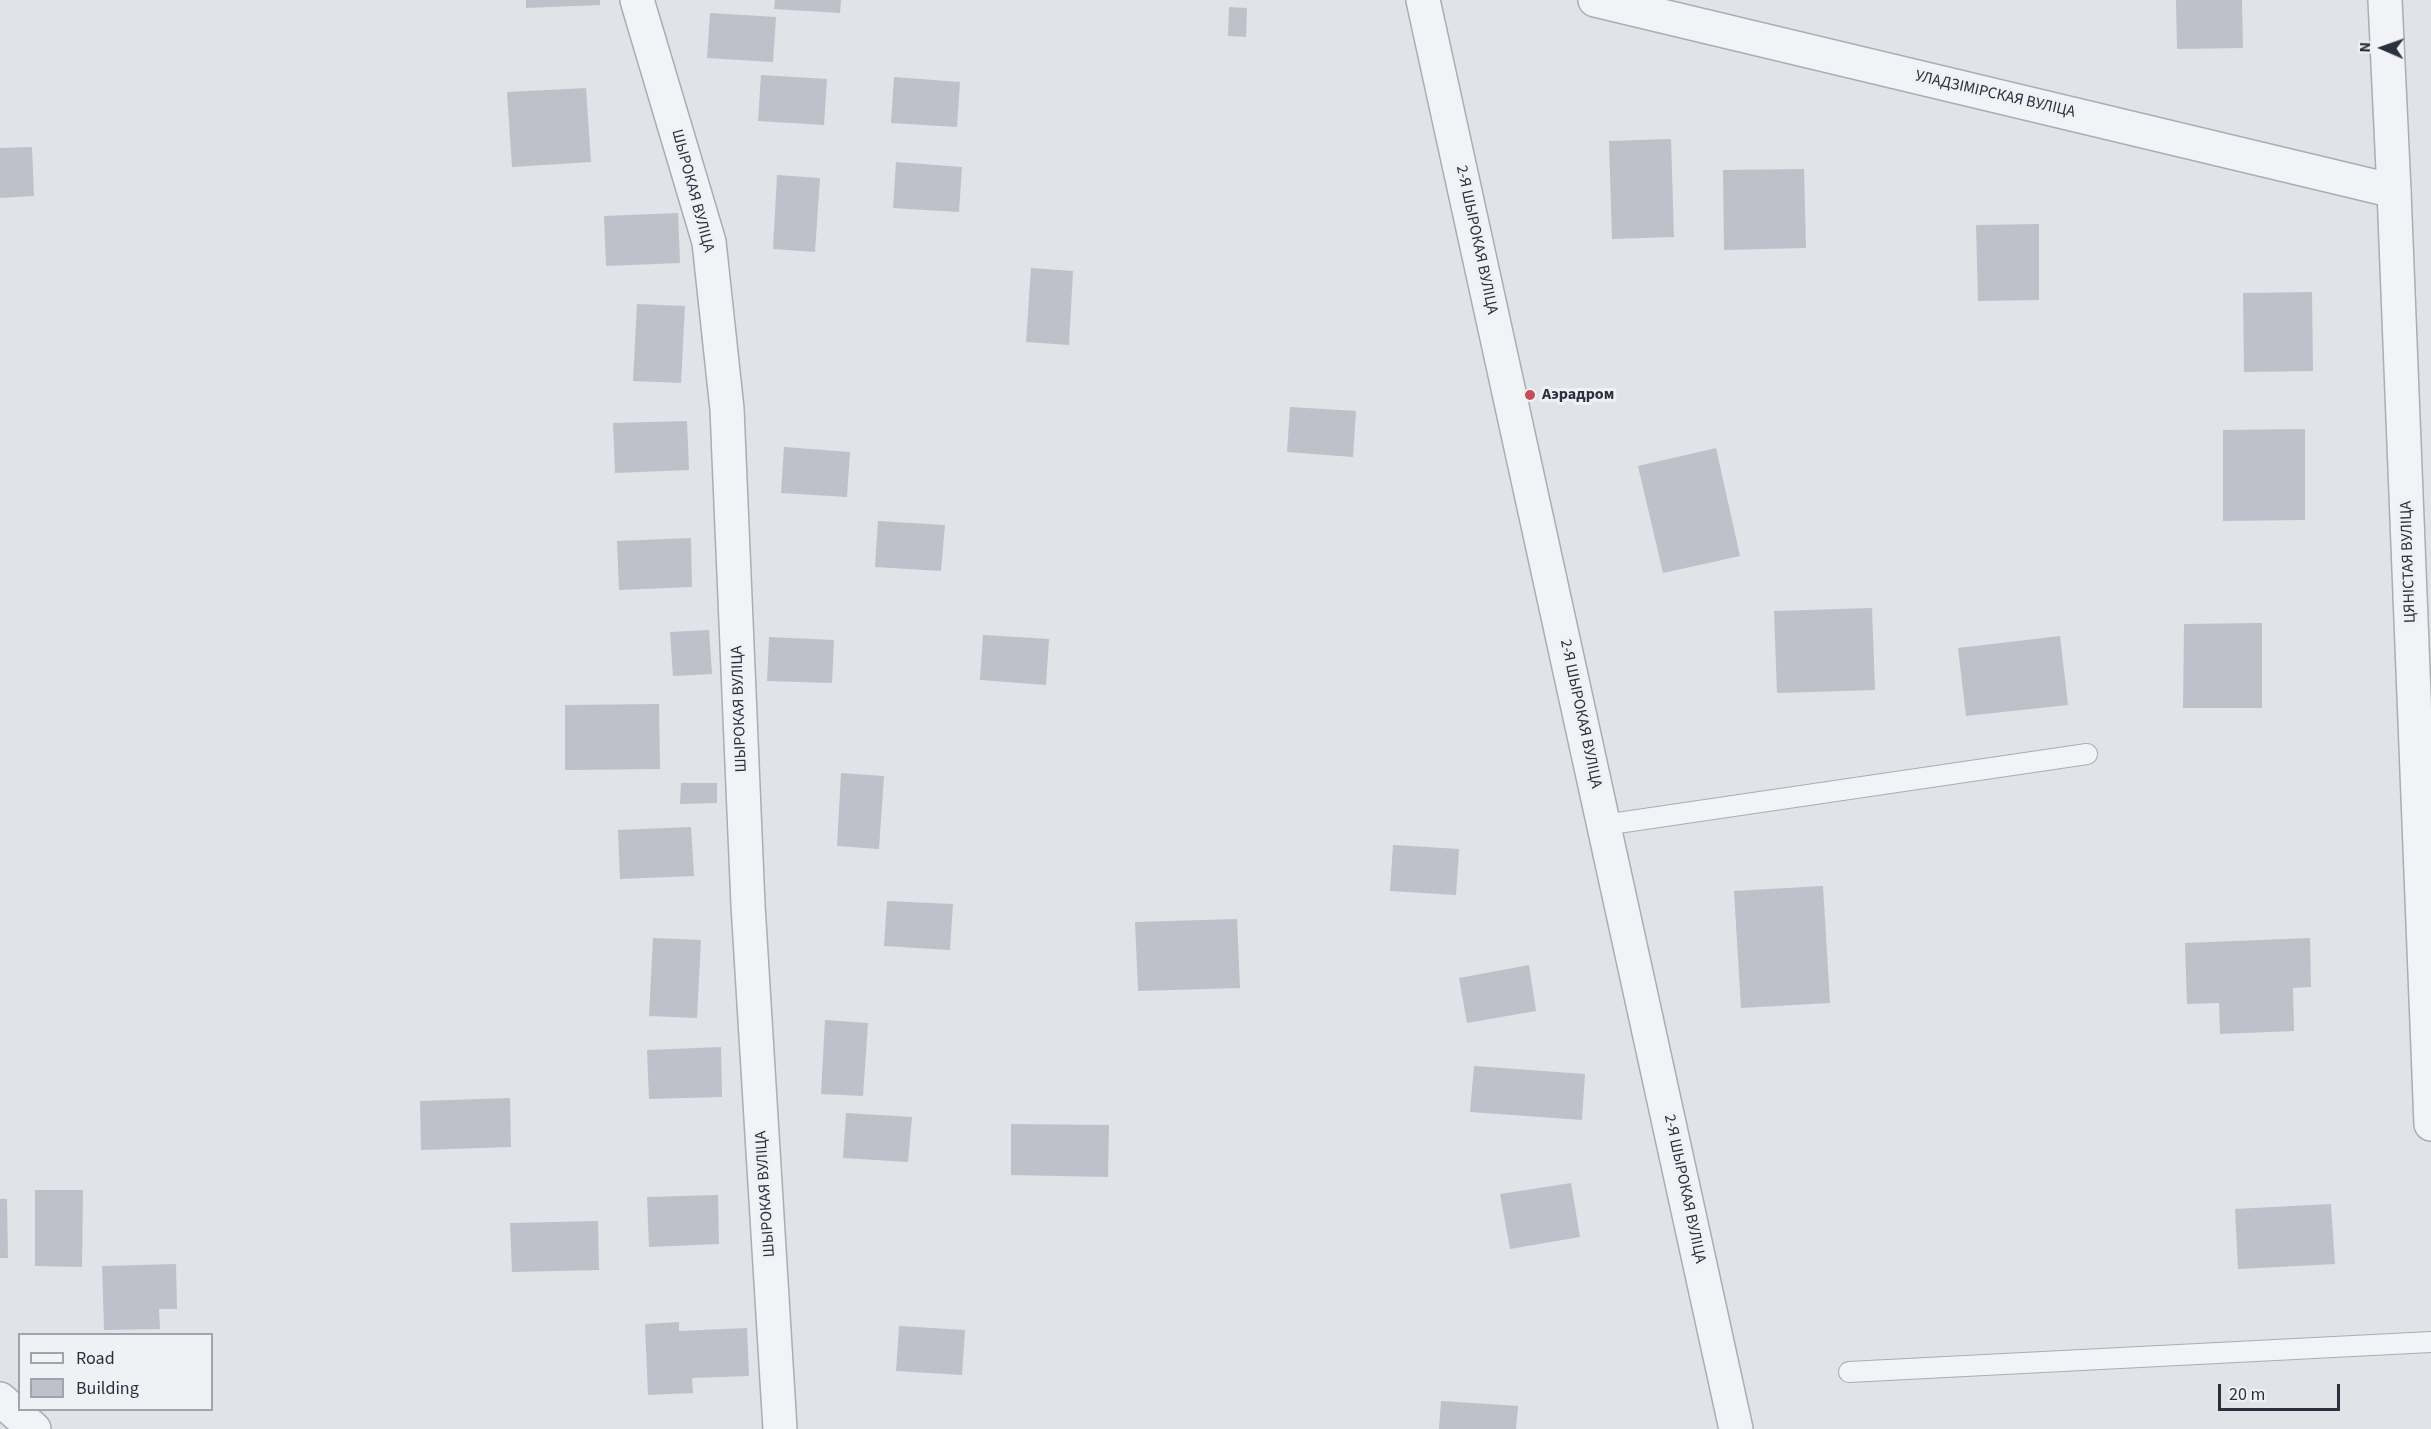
<!DOCTYPE html>
<html>
<head>
<meta charset="utf-8">
<style>
	body { margin:0 }
	#map { position:relative; width:2431px; height:1429px; overflow:hidden; background:#e0e3e8; font-family:"Source Sans 3",sans-serif }
	canvas { display:block }
	.legend { position:absolute; left:18px; top:1333px; width:195px; height:78px; box-sizing:border-box; background:#eff1f5; border:2px solid #a0a4ac; margin:0; padding:8px 10px; list-style:none; font-size:18px; color:#2a303e }
	.legend li { display:flex; align-items:center; gap:12px; height:30px }
	.legend b { width:30px; border:2px solid #a0a4ac }
	.north { position:absolute; left:2353px; top:18px; width:60px; height:60px; -webkit-text-stroke:4px #eff1f5; paint-order:stroke; rotate:272deg; font-size:16px; font-weight:700; line-height:24px; text-align:center; color:#2a303e }
	.north::after { content:''; display:block; margin:auto; width:21px; height:27px; background:#2a303e; clip-path:polygon(50% 0,100% 100%,50% 72%,0 100%) }
	.scale { position:absolute; left:2218px; top:1384px; width:122px; height:27px; box-sizing:border-box; border:3px solid #2a303e; border-top:0; padding-left:8px; font-size:18px; line-height:21px; white-space:nowrap; color:#2a303e; -webkit-text-stroke:4px #eff1f5; paint-order:stroke }
</style>
</head>
<body>
<div id="map">
<canvas width="2431" height="1429"></canvas>
<ul class="legend">
<li><b style="height:8px;background:#f2f3f6"></b>Road</li>
<li><b style="height:16px;background:#bec1ca"></b>Building</li>
</ul>
<div class="north">N</div>
<div class="scale">20 m</div>
</div>
<script>
const context = document.querySelector('canvas').getContext('2d');
context.lineJoin = 'round';
function paint(path, color) {
  context.fillStyle = color;
  context.fill(path, 'evenodd');
}
function toPath(rows) {
  const path = new Path2D();
  for (const r of rows) {
    path.moveTo(r[0], r[1]);
    for (let i = 2; i < r.length; i += 2) path.lineTo(r[i], r[i + 1]);
  }
  return path;
}
function stroke(path, color, width, dash) {
  context.strokeStyle = color;
  context.lineWidth = width;
  context.lineCap = dash ? 'butt' : 'round';
  context.setLineDash(dash || []);
  context.stroke(path);
}
function write(font, color, halo, rows, align = 'center') {
  context.font = font + ' "Source Sans 3",sans-serif';
  context.lineWidth = 6;
  context.setLineDash([]);
  context.textBaseline = 'middle';
  context.strokeStyle = halo;
  context.fillStyle = color;
  for (const [text, x, y, turn = 0] of rows) {
    context.save();
    context.translate(x, y);
    context.rotate((+turn || 0) * Math.PI / 180);
    context.textAlign = isNaN(turn) ? turn : align;
    if (halo) context.strokeText(text, 0, 0);
    context.fillText(text, 0, 0);
    context.restore();
  }
}
const building = toPath([
	[526,0,600,0,600,5,526,8],
	[775,0,841,0,840,13,774,9],
	[2176,0,2242,0,2243,48,2177,49],
	[1229,7,1247,8,1246,37,1228,36],
	[710,13,776,17,773,62,707,58],
	[761,75,827,79,824,125,758,121],
	[894,77,960,82,957,127,891,123],
	[586,88,591,162,512,167,507,92],
	[1671,139,1674,237,1612,239,1609,141],
	[32,147,34,196,0,198,0,148],
	[896,162,962,167,959,212,893,208],
	[1804,169,1806,248,1724,250,1723,170],
	[777,175,820,178,815,252,773,249],
	[678,213,680,263,606,266,604,216],
	[2039,224,2039,300,1978,301,1976,225],
	[1031,268,1073,271,1069,345,1026,342],
	[2312,292,2313,371,2244,372,2243,293],
	[637,304,685,306,681,383,633,381],
	[1290,407,1356,411,1353,457,1287,452],
	[687,421,689,470,615,473,613,423],
	[2305,429,2305,520,2223,521,2223,430],
	[784,447,850,452,847,497,781,493],
	[1716,448,1740,556,1663,573,1638,466],
	[878,521,945,525,941,571,875,567],
	[691,538,692,587,619,590,617,541],
	[1872,608,1875,690,1777,693,1774,611],
	[2262,623,2262,708,2183,708,2184,624],
	[709,630,712,674,673,676,670,632],
	[983,635,1049,639,1046,685,980,680],
	[2060,636,2068,705,1966,716,1958,648],
	[769,637,834,640,832,683,767,681],
	[659,704,660,769,565,770,565,705],
	[841,773,884,776,879,849,837,846],
	[681,783,717,783,717,803,680,804],
	[691,827,694,876,620,879,618,830],
	[1393,845,1459,849,1456,895,1390,891],
	[1823,886,1830,1003,1741,1008,1734,891],
	[887,901,953,904,950,950,884,946],
	[1237,919,1240,988,1138,991,1135,922],
	[653,938,701,940,697,1018,649,1016],
	[2310,938,2311,987,2293,988,2294,1031,2220,1034,2219,1003,2187,1004,2185,943],
	[1529,965,1536,1011,1467,1023,1459,978],
	[825,1020,868,1023,863,1096,821,1094],
	[721,1047,722,1097,649,1099,647,1050],
	[1474,1066,1585,1074,1582,1120,1470,1112],
	[510,1098,511,1147,421,1150,420,1101],
	[846,1113,912,1117,908,1162,843,1158],
	[1011,1124,1109,1125,1108,1177,1011,1175],
	[1571,1183,1580,1237,1510,1249,1500,1194],
	[35,1190,83,1190,82,1267,35,1266],
	[718,1195,719,1244,649,1247,647,1197],
	[0,1199,7,1199,8,1258,0,1258],
	[2331,1204,2335,1264,2238,1269,2235,1209],
	[598,1221,599,1270,512,1272,510,1223],
	[176,1264,177,1309,159,1309,160,1329,104,1330,102,1266],
	[679,1322,679,1331,747,1328,749,1376,692,1378,693,1393,648,1395,645,1324],
	[899,1326,965,1330,962,1375,896,1371],
	[1441,1401,1518,1406,1516,1429,1439,1429]
]);
const service = toPath([
	[1604,825,2087,754],
	[1849,1372,2431,1342]
]);
const minor = toPath([
	[637,0,709,242,727,409,748,905,780,1429],
	[1595,0,2394,191],
	[0,1399,34,1429]
]);
const tertiary = toPath([
	[1423,0,1736,1429],
	[2385,0,2394,191,2431,1124]
]);
const markers = [
	[1530,395,6,"#c34f59"]
];
const streetNames = [
	["УЛАДЗІМІРСКАЯ ВУЛІЦА",1995,95,13],
	["ШЫРОКАЯ ВУЛІЦА",692,191,75],
	["2-Я ШЫРОКАЯ ВУЛІЦА",1476,240,78],
	["ЦЯНІСТАЯ ВУЛІЦА",2409,562,-92],
	["ШЫРОКАЯ ВУЛІЦА",740,709,-92],
	["2-Я ШЫРОКАЯ ВУЛІЦА",1580,714,78],
	["2-Я ШЫРОКАЯ ВУЛІЦА",1684,1189,78],
	["ШЫРОКАЯ ВУЛІЦА",766,1194,-94]
];
const poiNames = [
	["Аэрадром",1542,395]
];
paint(building, '#bec1ca');
stroke(service, '#a9adb5', 22);
stroke(minor, '#a9adb5', 36);
stroke(tertiary, '#a9adb5', 36);
stroke(service, '#f2f3f6', 20);
stroke(minor, '#f2f3f6', 33);
stroke(tertiary, '#f2f3f6', 33);
for (const [x, y, r, color] of markers) {
  const dot = new Path2D();
  dot.arc(x, y, r, 0, 2 * Math.PI);
  context.fillStyle = color;
  context.fill(dot);
  stroke(dot, '#eff1f5', 2);
}
write('16px', '#2a303e', '#eff1f5', streetNames);
write('bold 16px', '#2a303e', '#eff1f5', poiNames, 'left');
</script>
</body>
</html>
